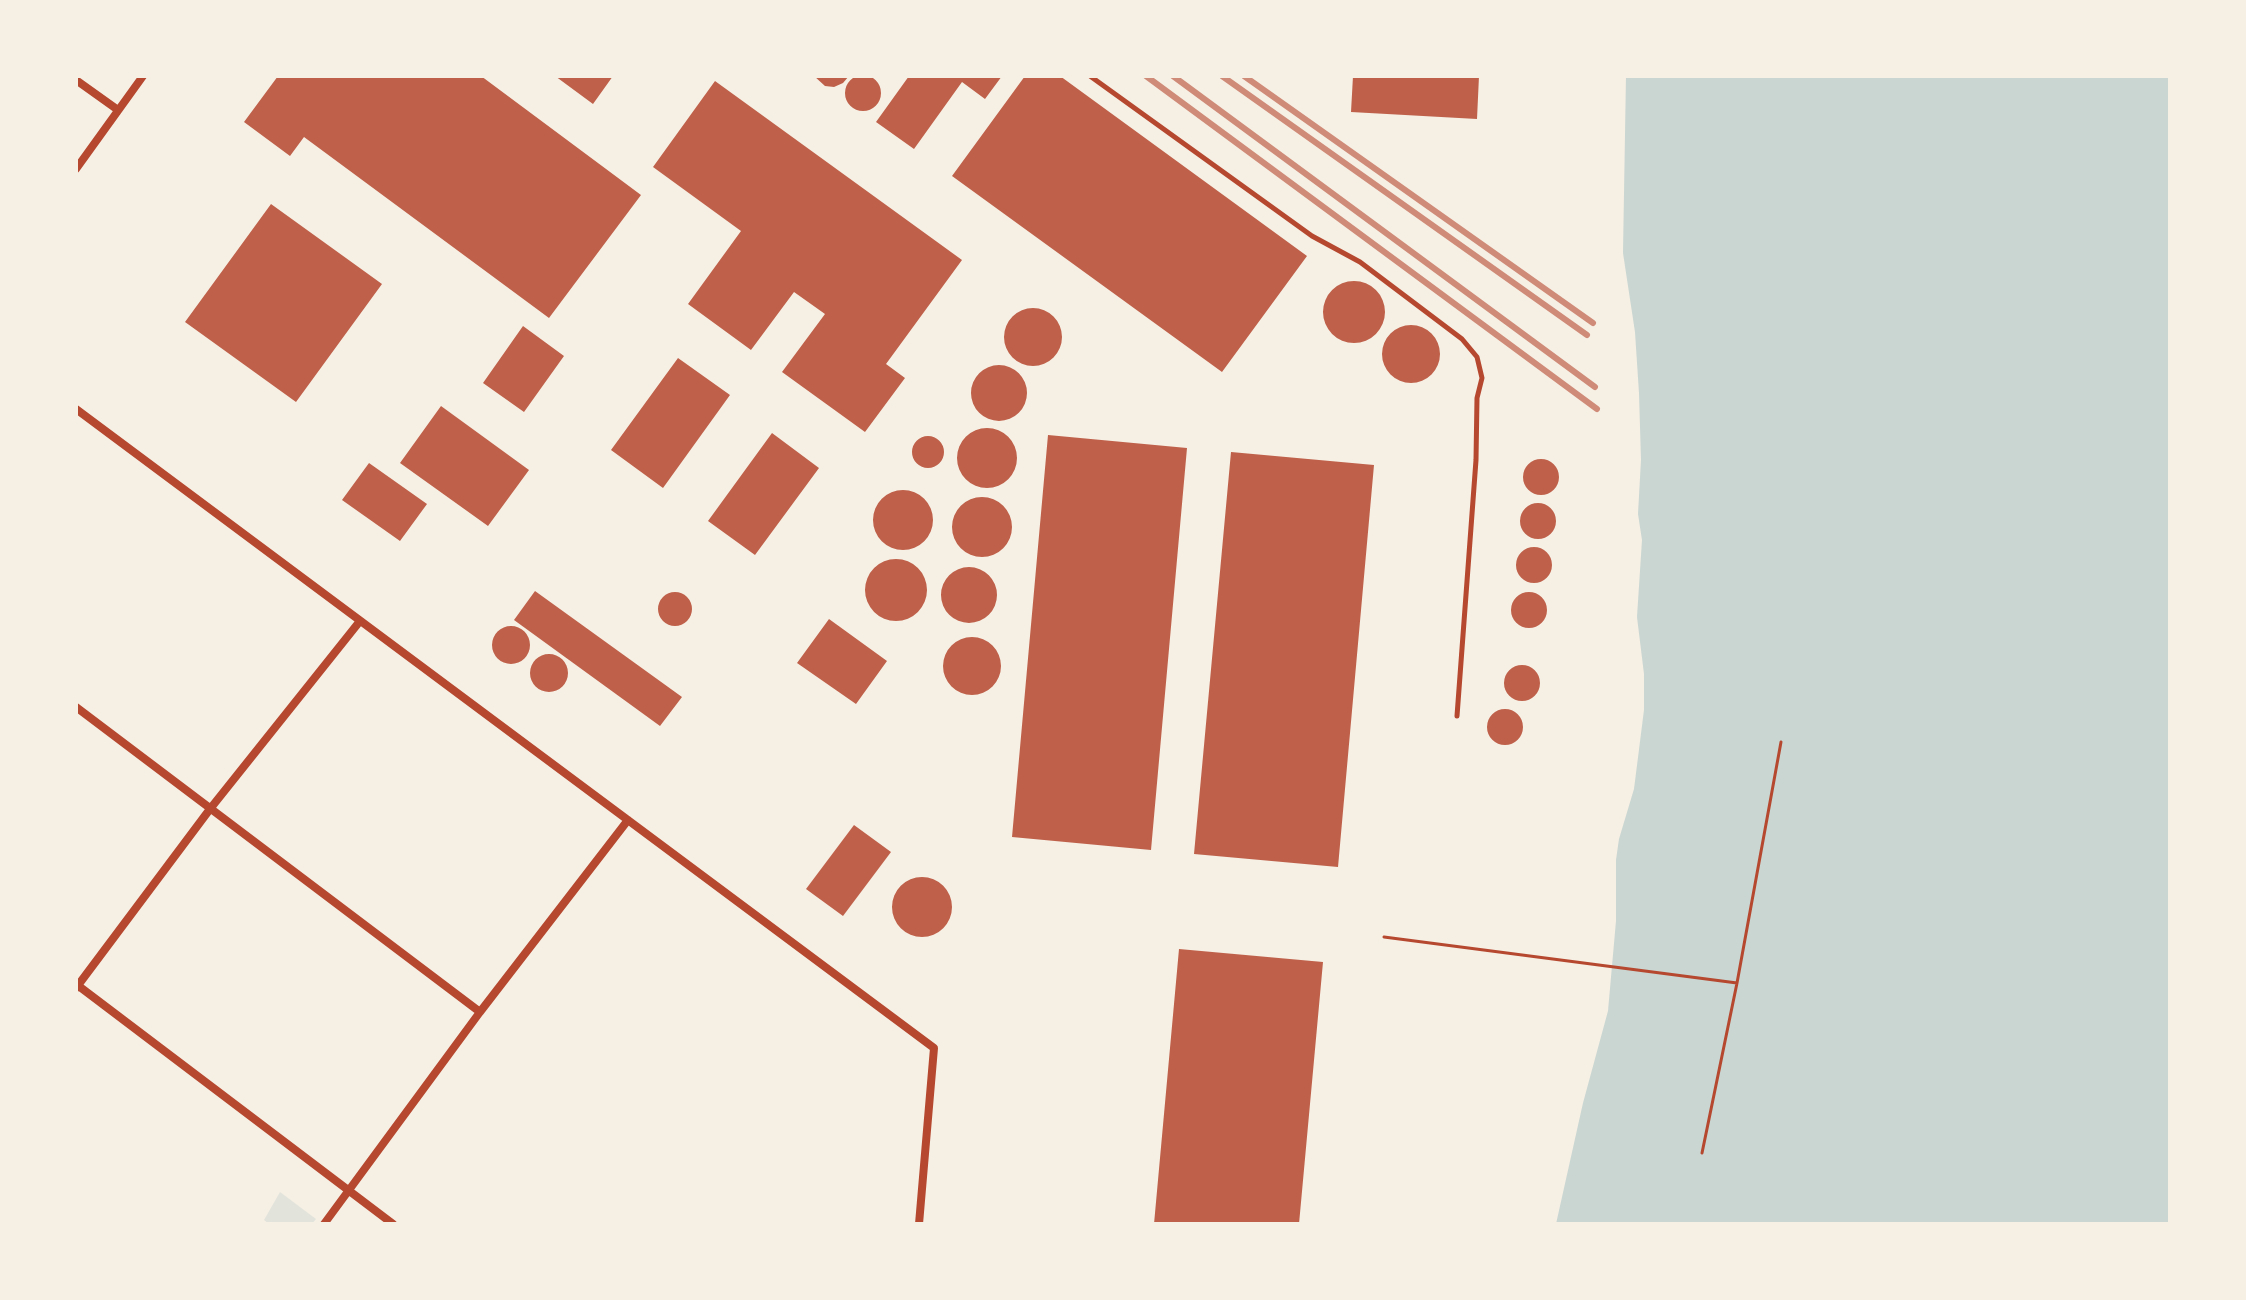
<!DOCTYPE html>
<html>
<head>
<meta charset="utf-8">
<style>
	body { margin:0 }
	#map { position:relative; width:2246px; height:1300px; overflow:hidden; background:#f6efe4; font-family:Quicksand,sans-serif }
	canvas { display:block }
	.frame { position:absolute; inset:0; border:78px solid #f6efe4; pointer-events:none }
</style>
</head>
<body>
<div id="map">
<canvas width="2246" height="1300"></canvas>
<div class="frame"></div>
</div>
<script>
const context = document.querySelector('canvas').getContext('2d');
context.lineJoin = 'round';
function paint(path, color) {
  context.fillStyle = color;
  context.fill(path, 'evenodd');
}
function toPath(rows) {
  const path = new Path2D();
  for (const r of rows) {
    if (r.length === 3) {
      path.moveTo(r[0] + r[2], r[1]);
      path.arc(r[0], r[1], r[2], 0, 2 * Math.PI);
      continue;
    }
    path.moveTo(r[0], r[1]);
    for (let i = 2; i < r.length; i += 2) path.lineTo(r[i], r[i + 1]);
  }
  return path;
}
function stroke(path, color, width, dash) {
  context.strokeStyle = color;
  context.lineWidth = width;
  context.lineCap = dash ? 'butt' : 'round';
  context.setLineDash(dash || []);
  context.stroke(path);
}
const green = toPath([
	[280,1192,316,1219,312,1224,269,1224,264,1220]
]);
const water = toPath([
	[1626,76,2170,76,2170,1224,1556,1224,1583,1103,1608,1011,1616,921,1616,860,1619,839,1634,789,1644,710,1644,674,1637,617,1642,540,1638,514,1641,460,1639,393,1635,332,1623,253]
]);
const building = toPath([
	[863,93,18],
	[278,76,481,76,641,195,549,318,304,137,290,156,244,122],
	[555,76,613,76,593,104],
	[814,76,849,76,843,83,834,87,825,86],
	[909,76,1002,76,985,99,962,82,914,149,876,122],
	[1025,76,1060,76,1307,256,1222,372,952,176],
	[1353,76,1479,76,1477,119,1351,112],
	[715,81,962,260,886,364,905,378,865,432,782,372,825,314,794,292,751,350,688,304,741,231,653,167],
	[271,204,382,284,296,402,185,322],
	[1354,312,31],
	[1033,337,29],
	[1411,354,29],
	[523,326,564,356,524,412,483,383],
	[678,358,730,395,663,488,611,450],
	[999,393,28],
	[441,406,529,470,488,526,400,463],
	[987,458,30],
	[772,433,819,468,755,555,708,521],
	[1048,435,1187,448,1151,850,1012,837],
	[928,452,16],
	[1231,452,1374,465,1338,867,1194,854],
	[1541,477,18],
	[369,463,427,504,400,541,342,500],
	[903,520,30],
	[982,527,30],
	[1538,521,18],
	[1534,565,18],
	[896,590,31],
	[969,595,28],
	[535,591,682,697,660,726,514,620],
	[1529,610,18],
	[675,609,17],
	[829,619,887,661,856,704,797,663],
	[511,645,19],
	[972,666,29],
	[549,673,19],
	[1522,683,18],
	[1505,727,18],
	[854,825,891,852,843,916,806,889],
	[922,907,30],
	[1179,949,1323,962,1299,1224,1154,1224]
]);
const path = toPath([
	[1384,937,1737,983],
	[1702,1153,1737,983,1781,742]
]);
const service = toPath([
	[1090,76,1312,236,1360,262,1462,339,1477,357,1482,378,1477,398,1476,460,1457,716]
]);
const minor = toPath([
	[76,80,118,110],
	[76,169,143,76],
	[76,409,934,1048,919,1224],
	[76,707,480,1012],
	[76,984,393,1224],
	[76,988,210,809,360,621],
	[324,1224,480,1012,628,820]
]);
const rail = toPath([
	[1146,76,1597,409],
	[1173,76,1595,387],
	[1222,76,1587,335],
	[1244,76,1593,323]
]);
paint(green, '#e2e4dc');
paint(water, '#c9d6d2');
paint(building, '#bf614a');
stroke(path, '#b5482f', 3);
stroke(service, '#b5482f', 5);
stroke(minor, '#b5482f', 8);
stroke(rail, '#cf8b77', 6);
</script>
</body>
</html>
